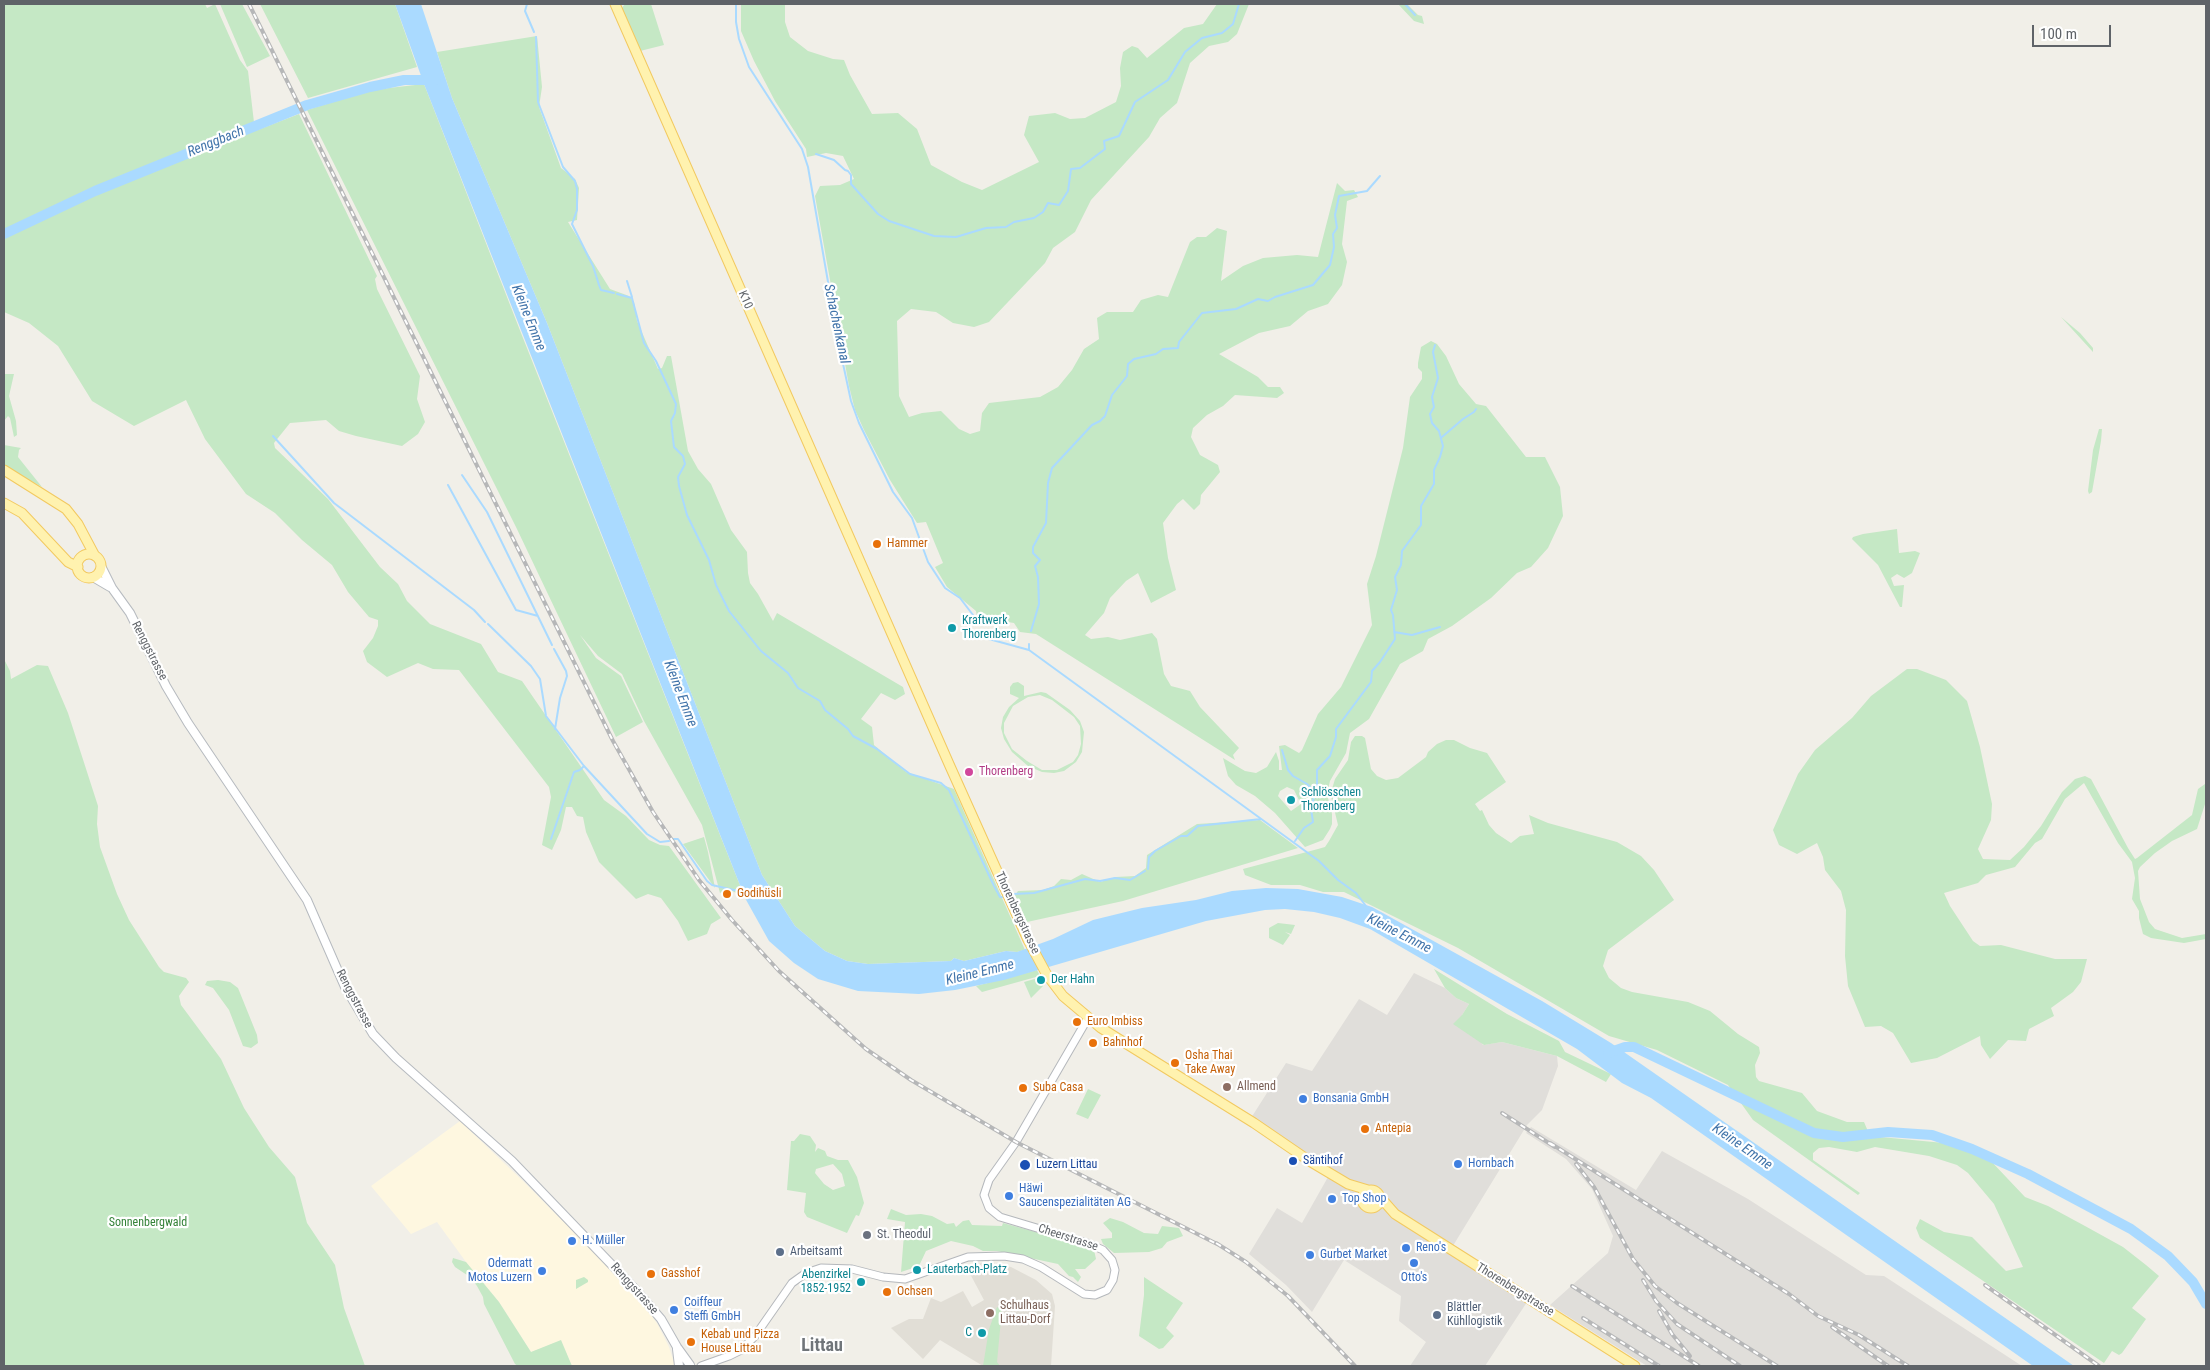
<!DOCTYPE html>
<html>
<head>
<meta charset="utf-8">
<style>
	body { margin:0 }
	#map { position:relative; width:2210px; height:1370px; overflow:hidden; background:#f1efe8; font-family:"Roboto Condensed",sans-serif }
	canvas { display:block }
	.frame { position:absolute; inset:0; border:5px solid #5f6368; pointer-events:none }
	.scale { position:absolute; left:2032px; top:25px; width:79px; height:22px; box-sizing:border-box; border:2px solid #5f6368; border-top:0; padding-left:6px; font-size:15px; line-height:18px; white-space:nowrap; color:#5f6368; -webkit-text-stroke:4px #fff; paint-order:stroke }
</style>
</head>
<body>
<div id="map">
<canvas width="2210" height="1370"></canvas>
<div class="frame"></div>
<div class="scale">100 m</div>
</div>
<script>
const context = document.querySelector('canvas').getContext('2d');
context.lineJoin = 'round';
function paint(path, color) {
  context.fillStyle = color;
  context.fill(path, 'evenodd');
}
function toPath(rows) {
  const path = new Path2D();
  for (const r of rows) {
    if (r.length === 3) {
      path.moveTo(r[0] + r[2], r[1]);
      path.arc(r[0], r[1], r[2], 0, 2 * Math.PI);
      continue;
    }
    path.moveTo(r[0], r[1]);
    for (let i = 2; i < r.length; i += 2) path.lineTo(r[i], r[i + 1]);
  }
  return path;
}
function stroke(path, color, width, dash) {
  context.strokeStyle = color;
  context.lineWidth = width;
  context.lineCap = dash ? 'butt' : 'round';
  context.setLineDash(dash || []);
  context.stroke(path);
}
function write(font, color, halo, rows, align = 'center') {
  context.font = font + ' "Roboto Condensed",sans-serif';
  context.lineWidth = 4.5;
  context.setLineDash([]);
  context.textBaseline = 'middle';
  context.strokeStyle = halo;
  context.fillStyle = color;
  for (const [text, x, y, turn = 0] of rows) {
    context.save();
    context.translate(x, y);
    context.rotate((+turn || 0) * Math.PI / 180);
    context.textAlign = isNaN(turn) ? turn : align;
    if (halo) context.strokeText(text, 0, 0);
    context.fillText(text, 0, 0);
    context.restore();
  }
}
const commercial = toPath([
	[460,1121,524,1182,642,1301,658,1325,669,1347,675,1366,572,1366,561,1341,531,1352,499,1302,466,1262,437,1222,411,1234,371,1186]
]);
const industrial = toPath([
	[1414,973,1445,988,1456,998,1469,1004,1462,1015,1483,1045,1502,1042,1557,1056,1558,1066,1542,1110,1527,1125,1451,1249,1529,1299,1485,1366,1410,1366,1426,1342,1399,1321,1401,1296,1344,1260,1312,1312,1286,1285,1249,1254,1277,1208,1302,1223,1328,1177,1251,1118,1286,1063,1312,1071,1359,999,1387,1015],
	[1531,1127,1636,1190,1662,1151,1748,1199,1866,1275,1884,1276,2022,1366,1647,1366,1550,1305,1608,1253,1613,1236,1592,1189,1566,1159,1526,1133]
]);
const education = toPath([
	[981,1263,1011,1267,1036,1280,1052,1294,1055,1306,1051,1366,983,1366,940,1340,923,1359,891,1328,909,1319,923,1319,931,1298,941,1302,963,1291,972,1307,984,1300,968,1270]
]);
const green = toPath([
	[4,4,205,4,207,8,215,4,240,60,248,71,255,131,299,114,377,276,375,279,377,289,420,376,417,399,425,422,418,434,402,446,356,436,339,431,326,420,290,423,274,443,275,448,328,499,380,567,398,584,407,601,430,624,481,644,498,672,522,681,604,800,626,816,649,840,660,845,669,846,721,918,711,924,707,934,688,941,678,921,661,898,648,894,636,899,599,862,586,832,583,817,577,816,572,807,566,807,561,830,552,850,542,845,551,797,549,787,459,670,433,669,418,663,387,677,367,662,363,651,373,638,378,626,378,620,369,617,348,592,332,565,302,540,275,513,246,494,205,439,186,400,134,426,92,401,58,346,29,323,4,312],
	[220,4,242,4,270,56,247,67],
	[260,4,395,4,417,67,308,98],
	[625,4,651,4,664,45,640,51,621,9],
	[741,4,785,4,785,22,790,37,808,51,833,59,844,60,850,75,872,114,898,113,917,129,931,165,962,182,982,190,1039,162,1024,135,1029,116,1055,113,1070,119,1085,118,1116,102,1121,86,1120,68,1123,52,1132,46,1138,48,1147,58,1184,28,1203,24,1217,4,1249,4,1237,34,1228,42,1209,46,1190,63,1177,103,1160,118,1149,137,1091,200,1075,232,1053,248,1045,263,989,322,974,327,953,323,936,312,911,309,897,321,899,396,909,417,922,413,941,411,959,429,970,434,980,431,982,413,989,403,1040,397,1058,387,1072,370,1084,349,1099,339,1097,318,1107,312,1133,312,1141,300,1158,295,1168,297,1190,242,1197,237,1206,237,1217,228,1227,231,1221,281,1243,266,1263,258,1297,255,1318,257,1337,183,1345,191,1354,190,1358,197,1347,201,1342,244,1347,262,1342,285,1328,304,1308,311,1290,326,1259,333,1219,354,1258,377,1268,387,1280,387,1284,393,1277,398,1235,395,1223,406,1207,415,1193,428,1191,437,1200,455,1218,465,1220,472,1201,495,1200,504,1194,510,1183,499,1177,504,1163,523,1168,558,1176,590,1151,603,1138,573,1126,581,1110,598,1104,613,1085,635,1091,639,1108,637,1120,640,1152,633,1157,639,1164,674,1171,686,1190,691,1200,707,1239,748,1233,755,1235,760,1036,634,1020,632,1014,623,977,617,976,611,947,587,935,567,943,563,926,522,917,523,890,480,864,430,855,410,849,386,815,196,820,186,840,185,854,179,843,156,826,153,807,157,806,149,775,101,754,61,741,31],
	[1398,4,1407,4,1418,15,1422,16,1424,24,1414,21],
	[537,36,542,87,539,107,561,168,575,179,579,188,577,220,568,222,610,289,629,296,634,302,637,321,658,369,662,368,667,356,671,356,688,451,698,469,711,484,731,530,747,552,748,573,750,583,758,594,773,621,777,613,903,687,905,694,895,700,881,693,861,719,872,727,874,745,906,772,954,789,1025,950,1017,952,1006,951,964,961,954,958,951,961,868,964,847,961,825,951,795,926,762,875,547,323,452,98,437,52],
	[424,84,521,333,745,898,727,888,720,893,702,825,644,721,622,674,598,656,580,635,596,658,621,676,643,722,616,737,516,527,307,110,371,90],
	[2061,317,2080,333,2093,348,2093,352],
	[1431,341,1437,344,1446,356,1459,384,1476,404,1486,406,1526,457,1545,457,1560,487,1563,516,1548,548,1531,567,1517,573,1491,598,1452,626,1428,639,1423,651,1400,664,1369,719,1350,733,1346,753,1330,781,1327,794,1332,814,1332,824,1330,829,1323,840,1305,847,1275,813,1255,796,1236,785,1228,776,1223,758,1245,771,1256,773,1267,767,1276,752,1279,761,1279,770,1282,770,1279,746,1285,745,1299,753,1302,750,1318,714,1341,687,1372,625,1367,584,1376,556,1403,448,1410,397,1422,379,1422,372,1418,368,1418,363,1421,347],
	[1287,787,1294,790,1301,804,1291,811,1278,796,1280,791],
	[4,374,14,374,9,396,16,421,17,435,14,437,10,418,8,416,4,421],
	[2099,429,2102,429,2101,441,2092,492,2089,494,2088,491,2093,450],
	[4,445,21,448,19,450,18,457,42,487,4,466],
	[1897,529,1899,553,1915,551,1920,553,1912,573,1904,578,1897,574,1891,578,1894,586,1904,585,1902,607,1900,607,1878,565,1852,539,1853,537,1863,534],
	[4,659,10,671,11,679,37,665,48,666,68,713,98,806,97,824,100,847,117,894,129,920,159,967,164,972,186,978,189,982,179,996,181,1005,221,1059,244,1108,269,1147,295,1177,307,1223,335,1265,344,1308,365,1366,4,1366],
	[1907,669,1917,669,1946,680,1967,701,1980,747,1992,804,1991,820,1978,849,1983,859,2010,860,2024,847,2041,826,2062,792,2075,779,2085,776,2091,779,2128,848,2135,859,2137,858,2192,815,2198,789,2205,784,2206,801,2197,829,2172,841,2155,853,2140,867,2138,871,2140,899,2149,922,2155,929,2182,938,2206,934,2206,939,2184,943,2151,938,2143,934,2139,918,2139,911,2132,899,2135,878,2132,862,2118,843,2084,783,2065,799,2042,839,2035,843,2015,867,1986,875,1978,883,1944,893,1950,906,1973,941,1980,946,2001,945,2055,959,2087,959,2081,982,2073,992,2051,1008,2054,1016,2029,1029,2026,1041,2008,1040,1990,1059,1981,1045,1980,1036,1937,1058,1911,1063,1893,1033,1881,1026,1865,1027,1848,986,1845,956,1846,910,1841,891,1825,870,1823,857,1817,843,1797,854,1779,845,1773,830,1798,774,1815,750,1852,718,1871,696],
	[1018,682,1024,686,1024,696,1041,692,1046,693,1070,710,1080,721,1084,732,1082,752,1076,762,1064,771,1054,773,1042,772,1028,766,1012,752,1004,739,1001,728,1003,717,1009,707,1019,698,1010,694,1010,687,1013,683],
	[1040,695,1052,700,1074,717,1080,726,1081,744,1078,755,1073,762,1057,770,1042,770,1027,761,1012,749,1004,733,1004,723,1013,706,1028,697],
	[1355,736,1362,736,1365,738,1371,769,1377,776,1386,780,1398,778,1426,757,1428,752,1437,744,1446,740,1454,740,1470,748,1487,753,1506,782,1475,804,1480,811,1482,810,1489,825,1496,833,1511,843,1520,836,1534,834,1529,815,1548,823,1617,842,1641,856,1654,870,1674,900,1608,950,1603,966,1609,978,1621,988,1632,992,1688,1002,1710,1011,1738,1034,1759,1047,1760,1053,1755,1065,1756,1077,1759,1081,1802,1093,1817,1111,1847,1122,1864,1122,1870,1136,1944,1143,1989,1159,2025,1197,2048,1206,2085,1226,2123,1247,2146,1265,2159,1276,2132,1308,2146,1319,2122,1353,2119,1355,2112,1351,2104,1363,1920,1238,1916,1228,1920,1219,1944,1232,1972,1237,2006,1271,2023,1267,1994,1204,1968,1173,1957,1165,1929,1156,1875,1147,1857,1152,1829,1147,1819,1148,1813,1153,1813,1160,1860,1193,1858,1195,1753,1120,1728,1085,1657,1050,1609,1036,1458,948,1344,892,1323,892,1300,885,1271,885,1245,875,1243,869,1318,849,1325,847,1329,841,1338,825,1331,796,1332,789,1335,779,1348,760,1351,742],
	[1260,820,1298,848,1123,901,1027,922,1015,895,1018,891,1043,890,1054,886,1061,879,1071,880,1082,874,1100,882,1116,877,1135,876,1146,868,1147,855,1197,824],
	[704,837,708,852,715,888,683,844],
	[1278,923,1295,925,1291,934,1285,932,1290,935,1283,945,1269,938,1269,928],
	[1434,969,1507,1014,1559,1041,1565,1052,1611,1074,1606,1082,1557,1056,1502,1042,1484,1045,1453,1024,1462,1015,1469,1004,1456,998,1445,988],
	[1037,970,1041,978,1036,977,982,992,976,986],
	[1038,978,1044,982,1043,986,1031,998,1024,982],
	[218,980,230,982,238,988,257,1035,258,1043,251,1048,243,1046,229,1010,213,988,205,985,207,981],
	[1088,1089,1101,1095,1088,1119,1076,1114],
	[800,1134,810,1136,816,1145,815,1152,818,1148,825,1151,827,1156,838,1160,848,1160,857,1177,864,1203,859,1216,856,1215,847,1233,807,1217,804,1212,806,1193,787,1190,791,1141,794,1141],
	[833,1164,842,1174,845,1186,833,1190,824,1184,815,1173,816,1169],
	[891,1209,906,1215,921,1214,932,1216,947,1224,954,1223,956,1227,963,1221,969,1220,972,1225,1002,1226,1003,1223,1083,1245,1094,1250,1096,1259,1085,1269,1075,1269,1081,1277,1078,1282,1073,1277,1069,1276,1058,1264,997,1251,983,1251,973,1246,951,1241,926,1251,919,1266,901,1272,905,1222,887,1219],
	[1110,1218,1123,1222,1144,1233,1158,1234,1162,1226,1179,1228,1183,1236,1167,1242,1162,1248,1149,1252,1114,1253,1103,1244,1101,1239,1112,1238,1112,1233,1103,1223],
	[453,1258,466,1262,499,1302,531,1352,561,1340,572,1366,518,1366,515,1364,484,1304,483,1297,477,1286,470,1277,455,1267,452,1262],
	[584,1277,588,1280,588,1282,576,1289,576,1280],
	[1144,1277,1183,1303,1166,1328,1174,1336,1163,1348,1159,1349,1139,1336,1144,1295],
	[997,1307,1002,1309,997,1362,1000,1366,983,1366,989,1329]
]);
const water = toPath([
	[395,4,421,4,452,98,547,323,762,875,795,926,825,951,847,961,868,964,951,961,954,958,964,961,1006,951,1017,952,1053,939,1093,920,1142,908,1196,900,1232,891,1266,888,1298,889,1342,897,1372,907,1542,1001,1611,1043,2074,1366,2033,1366,1651,1098,1622,1083,1577,1049,1370,929,1340,918,1314,912,1285,909,1265,910,1206,921,1004,980,955,990,919,994,858,991,818,979,794,963,769,941,745,898,424,84]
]);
const stream = toPath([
	[527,4,525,11,534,32],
	[736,4,736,22,739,39,749,67,802,149,808,167,839,345,851,401,859,423,893,492,912,518,928,562,945,588,960,598,973,615,967,633,1029,650,1319,861,1338,880,1356,893,1366,906],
	[1405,4,1415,15],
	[536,37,538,102,563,167,575,181,577,189,577,210,572,224,593,266,599,285,601,290,614,293],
	[816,154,834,160,845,170,848,171,851,175,851,184,878,214,889,221,934,236,956,237,986,228,1006,227,1014,222,1034,218,1043,212,1048,203,1059,205,1068,191,1071,169,1080,168,1105,149,1104,141,1119,136,1135,102,1168,80,1185,52,1202,38,1222,33,1233,24,1239,4],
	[627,281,632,297],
	[617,294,632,298,644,343,656,361,676,404,675,413,671,421,674,447,683,456,685,464,678,477,679,486,687,515,709,560,716,585,729,611,761,651,788,673,798,688,820,701,825,710,848,729,853,736,877,749,910,774,941,783,949,790,994,886,1000,897,1003,897],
	[273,436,334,503,474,610,485,622],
	[1442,437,1463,419,1474,412,1476,409],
	[462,475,487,512,552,645],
	[448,485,516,610,538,616],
	[488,624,531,666,540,679,546,716,584,766,647,834,660,842,669,841],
	[1031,631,1039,604,1038,577,1035,566,1040,560,1033,553,1033,547,1046,523,1048,483,1052,468,1092,425,1100,421,1105,416,1112,395,1127,376,1128,364,1134,359,1156,354,1163,349,1178,348,1179,342,1202,313,1236,309,1258,299,1268,301,1275,297,1313,285,1330,265,1334,247,1333,234,1337,228,1335,215,1339,196,1367,191,1380,176],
	[1394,632,1412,635,1440,627],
	[554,649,566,671,567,676,560,698,555,729],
	[1029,650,1029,644],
	[1282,750,1288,770,1293,776,1307,784,1314,791],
	[551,839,574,772,580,770,584,766],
	[673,839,678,839,707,881,712,885,734,890,742,890],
	[1295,841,1304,828,1313,822,1311,809,1317,784,1317,770,1330,756,1336,737,1336,729,1371,682,1372,671,1380,662,1395,639,1393,615,1391,610,1397,590,1395,577,1401,565,1402,551,1421,525,1421,506,1434,484,1434,470,1440,457,1443,446,1439,431,1432,423,1430,414,1434,407,1432,397,1438,378,1433,352,1435,345],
	[1148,869,1149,857,1155,851,1181,836,1187,836,1198,826,1261,819],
	[1013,894,1034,893,1085,879,1100,881,1115,878,1130,880,1145,871]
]);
const river = toPath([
	[4,234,95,191,307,105,370,87,404,80,436,80],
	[1608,1053,1625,1047,1634,1047,1814,1133,1843,1137,1888,1132,1932,1135,1972,1149,2028,1174,2131,1229,2168,1256,2193,1282,2206,1304]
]);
const tertiary = toPath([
	[701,1366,729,1356,741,1350,755,1336,792,1283,806,1273,821,1268,852,1269,883,1277,905,1279,968,1257,1004,1256,1023,1259,1041,1267,1084,1294,1095,1295,1107,1290,1113,1280,1115,1270,1112,1260,1103,1250,1087,1243,1000,1217,989,1208,984,1195,989,1180,1016,1142,1088,1018]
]);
const secondary = toPath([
	[101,566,112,588,130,613,166,686,188,723,307,900,345,987,373,1034,396,1058,512,1161,636,1290,661,1319,677,1347,690,1365],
	[93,577,110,587],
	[677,1349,679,1366]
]);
const primary = toPath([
	[615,4,949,764,1028,940,1047,975,1063,996,1101,1028,1254,1123,1311,1162,1348,1184,1368,1190],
	[4,470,66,509,78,524,95,556],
	[4,503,22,513,68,562,78,567],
	[89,566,12],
	[1371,1199,9],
	[1380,1197,1395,1214,1635,1366]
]);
const rail = toPath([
	[249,4,613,741,653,812,699,880,732,920,779,971,866,1049,911,1080,1016,1142,1221,1246],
	[1502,1113,1555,1147],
	[1550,1143,1789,1294,1818,1316,1859,1335,1908,1366],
	[1576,1164,1594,1187,1633,1259,1655,1286,1677,1303,1777,1366],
	[1216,1243,1246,1262,1288,1296,1355,1366],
	[1643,1280,1656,1301,1677,1324,1740,1366],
	[1985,1285,2099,1366],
	[1572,1286,1699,1366],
	[1659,1311,1672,1334,1690,1356],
	[1583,1318,1659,1366],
	[1832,1327,1888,1366]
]);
const markers = [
	[877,544,5,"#e8710a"],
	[952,628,5,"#0f9aa8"],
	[969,772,5,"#d1479c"],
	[1291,800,5,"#0f9aa8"],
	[727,894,5,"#e8710a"],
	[1041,980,5,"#0f9aa8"],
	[1077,1022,5,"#e8710a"],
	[1093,1043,5,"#e8710a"],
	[1175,1063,5,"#e8710a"],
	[1227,1087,5,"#8d6e63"],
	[1023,1088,5,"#e8710a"],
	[1303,1099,5,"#3f7fe0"],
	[1365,1129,5,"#e8710a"],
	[1293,1161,5,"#1a4fb4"],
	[1458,1164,5,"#3f7fe0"],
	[1025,1165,6,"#1a4fb4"],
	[1009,1196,5,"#3f7fe0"],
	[1332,1199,5,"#3f7fe0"],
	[867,1235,5,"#6b7280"],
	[572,1241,5,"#3f7fe0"],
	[1406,1248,5,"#3f7fe0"],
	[780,1252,5,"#5c6f8a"],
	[1310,1255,5,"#3f7fe0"],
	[1414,1263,5,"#3f7fe0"],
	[917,1270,5,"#0f9aa8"],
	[542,1271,5,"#3f7fe0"],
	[651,1274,5,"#e8710a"],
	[861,1282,5,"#0f9aa8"],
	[887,1292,5,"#e8710a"],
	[674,1310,5,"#3f7fe0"],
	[990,1313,5,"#8d6e63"],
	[1437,1315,5,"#5c6f8a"],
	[982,1333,5,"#0f9aa8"],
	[691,1342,5,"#e8710a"]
];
const streetNames = [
	["K10",745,300,66],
	["Renggstrasse",149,651,63],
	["Thorenbergstrasse",1017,913,65],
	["Renggstrasse",354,999,62],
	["Cheerstrasse",1068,1238,18],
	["Renggstrasse",634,1289,48],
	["Thorenbergstrasse",1515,1290,32]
];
const foodNames = [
	["Hammer",887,544],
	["Godihüsli",737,894],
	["Euro Imbiss",1087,1022],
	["Bahnhof",1103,1043],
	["Osha Thai",1185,1056],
	["Take Away",1185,1070],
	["Suba Casa",1033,1088],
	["Antepia",1375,1129],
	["Gasshof",661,1274],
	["Ochsen",897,1292],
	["Kebab und Pizza",701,1335],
	["House Littau",701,1349]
];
const cultureNames = [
	["Kraftwerk",962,621],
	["Thorenberg",962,635],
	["Schlösschen",1301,793],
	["Thorenberg",1301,807],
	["Der Hahn",1051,980],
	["Lauterbach-Platz",927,1270],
	["Abenzirkel",851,1275,"right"],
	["1852-1952",851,1289,"right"],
	["C",972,1333,"right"]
];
const hotelNames = [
	["Thorenberg",979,772]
];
const educationNames = [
	["Allmend",1237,1087],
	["Schulhaus",1000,1306],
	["Littau-Dorf",1000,1320]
];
const shopNames = [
	["Bonsania GmbH",1313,1099],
	["Hornbach",1468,1164],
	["Häwi",1019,1189],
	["Saucenspezialitäten AG",1019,1203],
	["Top Shop",1342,1199],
	["H. Müller",582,1241],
	["Reno's",1416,1248],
	["Gurbet Market",1320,1255],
	["Odermatt",532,1264,"right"],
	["Motos Luzern",532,1278,"right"],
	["Otto's",1414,1278,"center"],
	["Coiffeur",684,1303],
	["Steffi GmbH",684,1317]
];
const transitNames = [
	["Säntihof",1303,1161],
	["Luzern Littau",1036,1165]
];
const parkNames = [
	["Sonnenbergwald",148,1223]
];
const worshipNames = [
	["St. Theodul",877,1235]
];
const serviceNames = [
	["Arbeitsamt",790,1252],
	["Blättler",1447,1308],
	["Kühllogistik",1447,1322]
];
const waterNames = [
	["Renggbach",216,142,-22],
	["Kleine Emme",528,318,68],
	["Schachenkanal",836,324,78],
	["Kleine Emme",680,694,69],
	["Kleine Emme",1399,934,27],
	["Kleine Emme",980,973,-14],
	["Kleine Emme",1742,1147,35]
];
const districtNames = [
	["Littau",822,1346]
];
paint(commercial, '#fef7e0');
paint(industrial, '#e0deda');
paint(education, '#e1ded6');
paint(green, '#c5e8c5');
paint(water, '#aadaff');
stroke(stream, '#aadaff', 2);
stroke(river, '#aadaff', 10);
stroke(tertiary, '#b5b8bc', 9);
stroke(secondary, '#b6babf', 10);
stroke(primary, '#f2c960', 11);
stroke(tertiary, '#fff', 7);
stroke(secondary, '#fff', 8);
stroke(primary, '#fff2af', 9);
stroke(rail, '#b6b7b8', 4);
stroke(rail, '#fff', 2, [5.5]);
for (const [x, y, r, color] of markers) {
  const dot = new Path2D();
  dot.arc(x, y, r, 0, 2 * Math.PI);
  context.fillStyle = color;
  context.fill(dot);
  stroke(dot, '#fff', 2);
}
write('12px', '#5f6368', '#fff', streetNames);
write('12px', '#c56008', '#fff', foodNames, 'left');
write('12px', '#0d838f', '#fff', cultureNames, 'left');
write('12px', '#b23c85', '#fff', hotelNames, 'left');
write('12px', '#785e54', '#fff', educationNames, 'left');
write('12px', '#366cbe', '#fff', shopNames, 'left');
write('12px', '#164399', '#fff', transitNames, 'left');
write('12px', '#348238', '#fff', parkNames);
write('12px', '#5b616d', '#fff', worshipNames, 'left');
write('12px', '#4e5e75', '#fff', serviceNames, 'left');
write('italic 14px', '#4174aa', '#fff', waterNames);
write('bold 18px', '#70757a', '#fff', districtNames);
</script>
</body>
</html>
